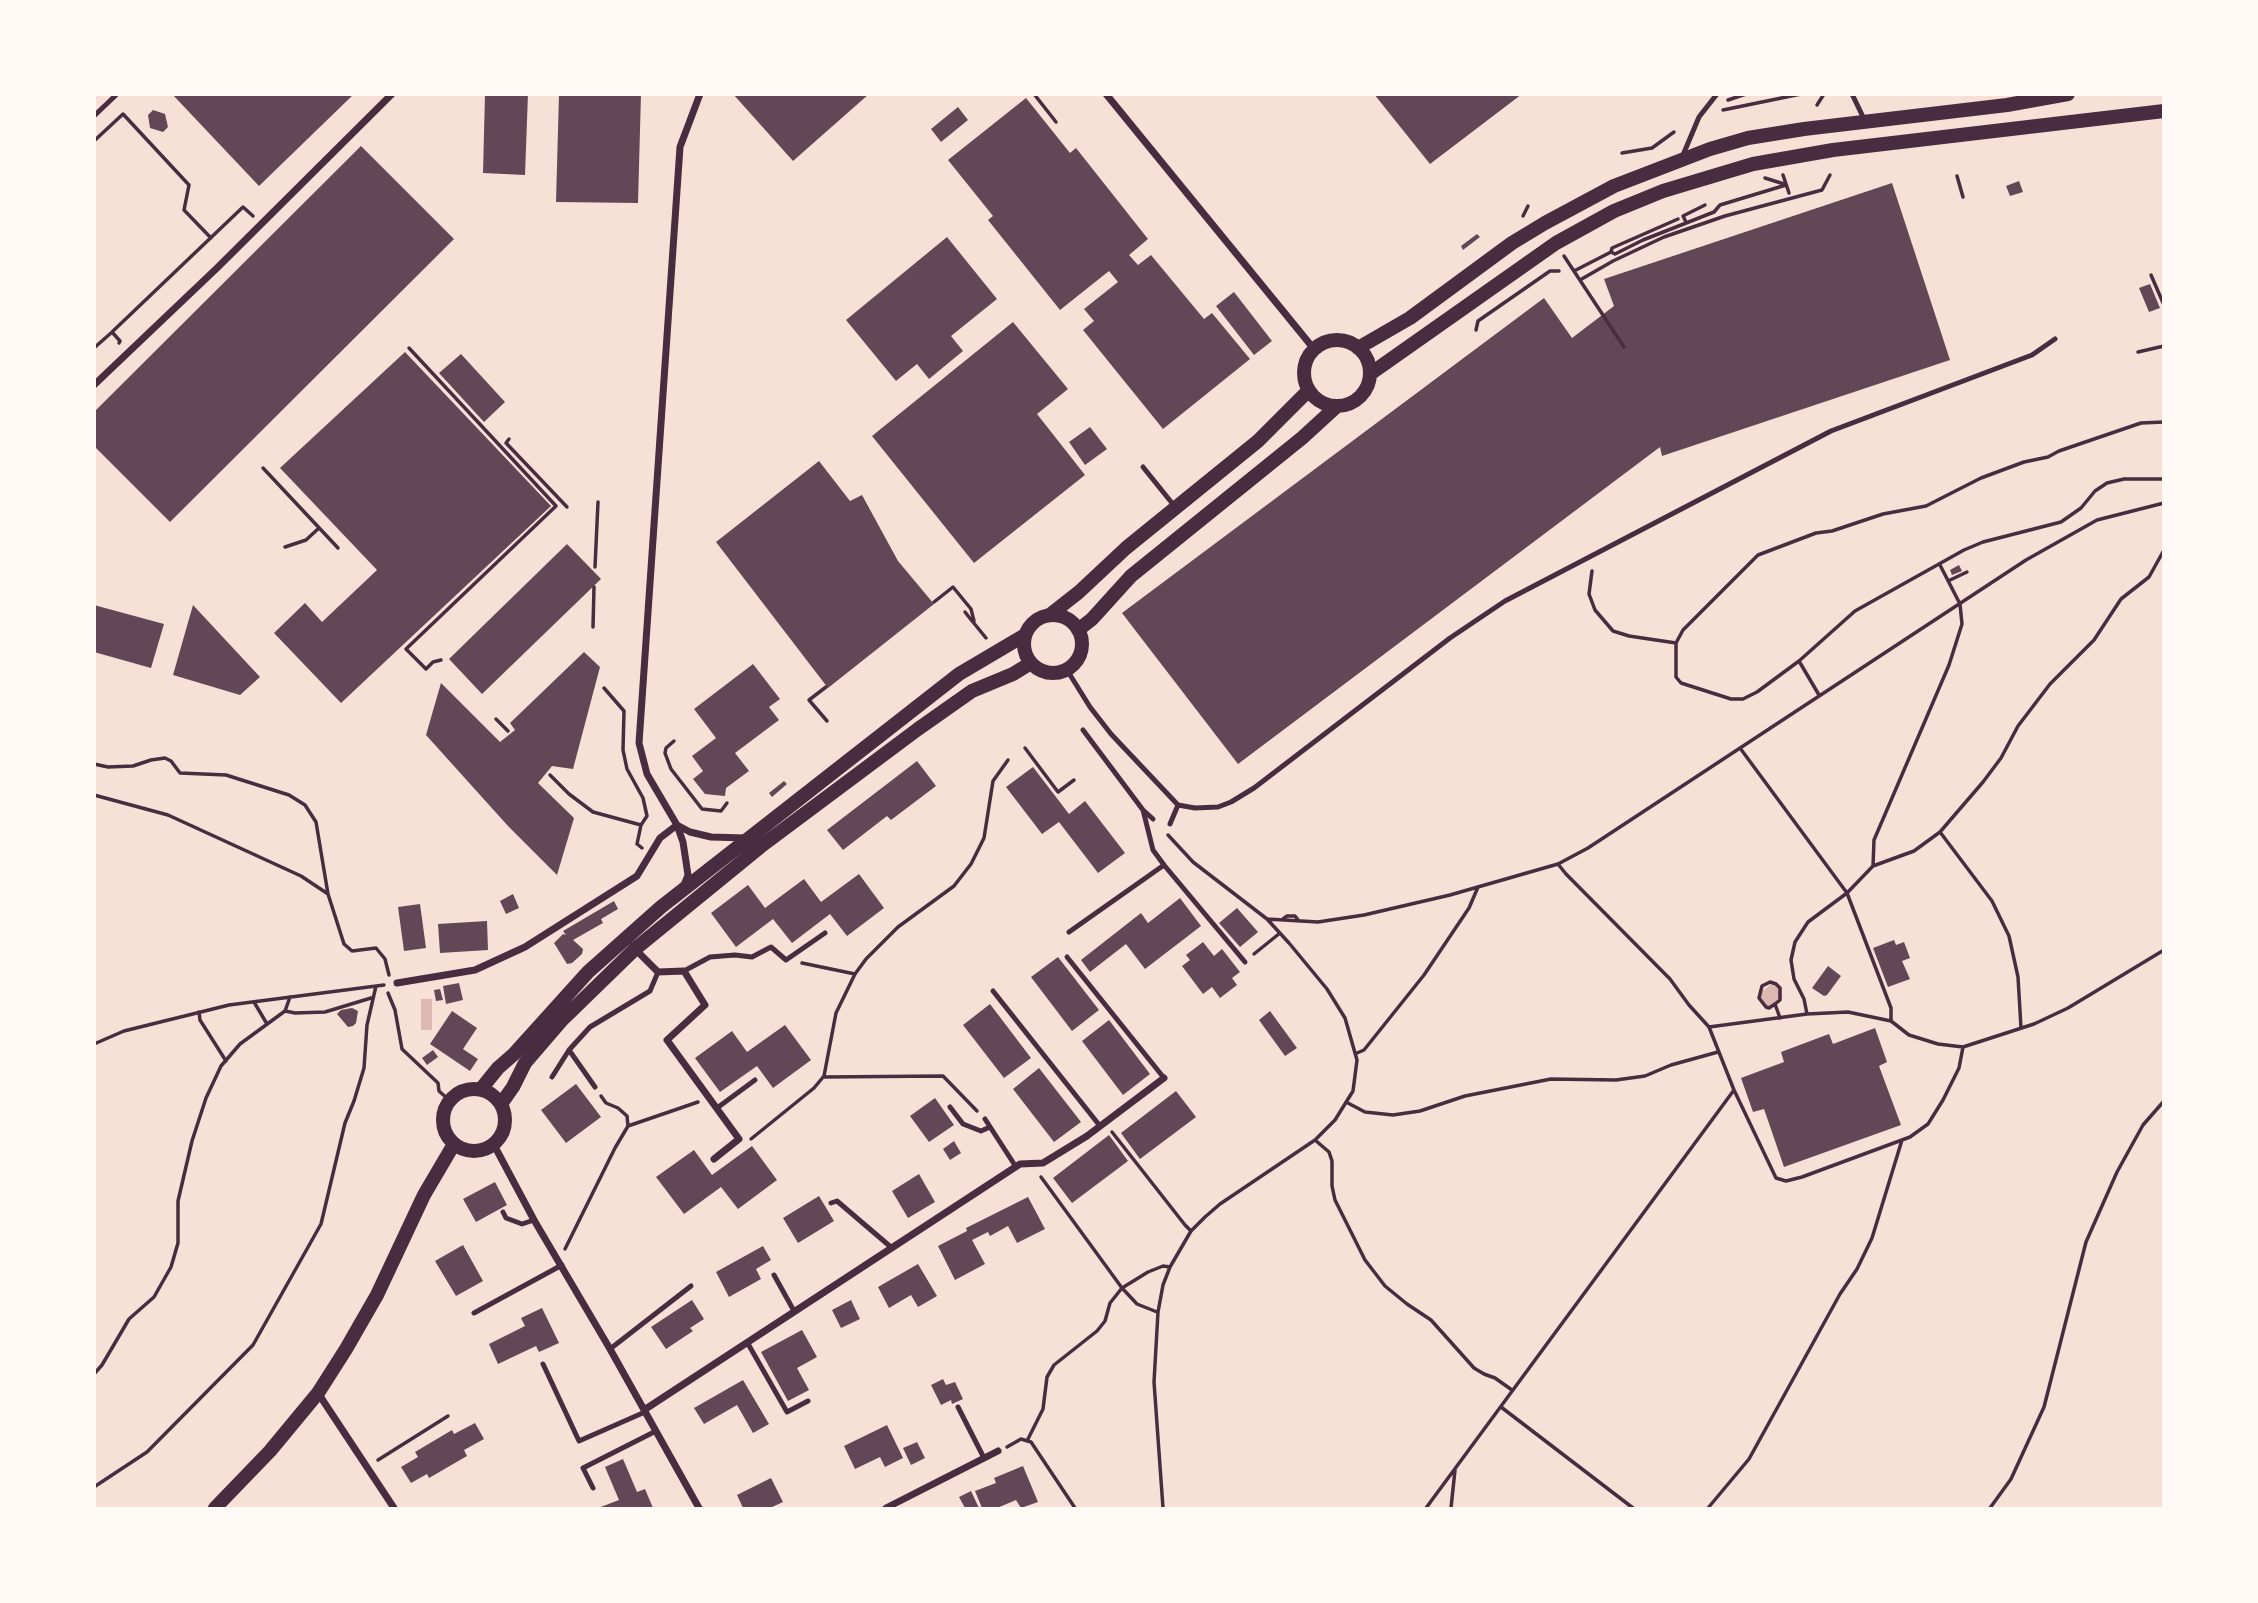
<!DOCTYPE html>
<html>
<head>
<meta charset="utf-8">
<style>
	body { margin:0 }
	#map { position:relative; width:2258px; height:1603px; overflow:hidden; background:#f7e1d7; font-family:Raleway,sans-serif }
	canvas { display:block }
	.frame { position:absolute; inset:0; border:96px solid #fffaf5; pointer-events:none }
</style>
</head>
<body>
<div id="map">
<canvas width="2258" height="1603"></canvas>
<div class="frame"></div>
</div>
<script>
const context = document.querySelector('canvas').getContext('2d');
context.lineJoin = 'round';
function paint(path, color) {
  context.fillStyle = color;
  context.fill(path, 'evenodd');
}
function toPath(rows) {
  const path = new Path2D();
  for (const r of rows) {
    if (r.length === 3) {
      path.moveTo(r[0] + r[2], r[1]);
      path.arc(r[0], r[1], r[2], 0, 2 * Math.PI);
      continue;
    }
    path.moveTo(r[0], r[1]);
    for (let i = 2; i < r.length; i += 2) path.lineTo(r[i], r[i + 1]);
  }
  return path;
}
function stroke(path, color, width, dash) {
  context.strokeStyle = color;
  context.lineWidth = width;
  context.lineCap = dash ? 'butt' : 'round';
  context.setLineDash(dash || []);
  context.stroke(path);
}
const water = toPath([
	[421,999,432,999,432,1030,421,1030]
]);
const stream = toPath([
	[1770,1004,1765,1002,1763,995,1771,988,1775,989,1778,996,1773,1001,1770,1000,1766,996,1768,991,1774,991,1776,994,1772,999,1768,994,1773,993,1772,996]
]);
const building = toPath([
	[172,94,354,94,259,186],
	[485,94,528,94,525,175,483,173],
	[559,94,641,94,638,203,556,202],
	[733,94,869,94,793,161],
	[1374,94,1522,94,1430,164],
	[1026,98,1070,153,1076,148,1148,239,1129,255,1138,265,1151,255,1204,319,1212,313,1250,359,1163,429,1083,330,1094,321,1084,309,1118,282,1109,271,1060,310,988,220,993,216,948,160],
	[958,107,968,120,941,142,931,129],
	[153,110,165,114,168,127,163,132,150,128,148,115],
	[361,146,454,239,170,522,94,446,94,412],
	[2019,181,2023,192,2010,196,2006,186],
	[1892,183,1950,360,1662,456,1660,447,1238,764,1122,613,1544,298,1572,338,1614,306,1604,279],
	[1477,234,1480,237,1463,250,1461,246],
	[947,237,997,299,951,336,963,351,929,379,917,364,896,381,846,320],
	[2150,284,2160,308,2149,312,2139,288],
	[1234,292,1272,341,1254,355,1216,306],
	[1013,322,1068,389,1037,414,1085,475,974,563,872,436],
	[405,352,551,506,341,703,274,633,305,603,322,622,377,570,280,468],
	[461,354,505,402,484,422,439,373],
	[1090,427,1107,449,1085,465,1069,442],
	[819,461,850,501,862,495,898,561,934,604,828,688,716,542],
	[567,544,601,579,482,694,449,659],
	[1959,565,1962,571,1952,575,1950,570],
	[94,605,164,624,151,668,94,652],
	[193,605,260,677,240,695,173,675],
	[584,652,600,667,573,769,552,766,538,783,574,818,557,875,508,826,426,735,441,683,500,742,515,730,510,723],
	[753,664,780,699,769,707,779,720,735,753,749,771,726,788,725,796,705,794,693,779,703,771,692,756,716,738,694,709],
	[917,761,936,786,891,820,887,816,843,850,827,830],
	[1033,767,1069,814,1085,801,1125,853,1098,873,1059,822,1042,834,1006,787],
	[784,781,787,784,772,797,769,793],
	[859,874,884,908,847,936,830,914,792,943,773,919,736,947,711,913,748,885,765,908,804,879,821,902],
	[513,894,519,908,506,914,500,901],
	[1180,898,1201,926,1145,969,1126,944,1090,972,1081,960,1141,913,1148,923],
	[614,901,618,909,601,919,603,923,573,940,583,949,582,954,572,963,567,964,554,943,563,934,566,935,563,931],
	[420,904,426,948,404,951,398,907],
	[1237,908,1258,932,1240,947,1219,923],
	[487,921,488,950,440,953,438,924],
	[1894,940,1896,945,1904,942,1910,958,1902,961,1910,979,1888,987,1873,948],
	[1203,942,1214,956,1222,949,1240,972,1232,978,1237,985,1220,998,1212,987,1203,994,1182,966,1190,960,1186,955],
	[1058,957,1099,1010,1072,1031,1031,977],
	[1828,966,1841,976,1827,995,1824,996,1812,988],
	[459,983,463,1000,446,1004,443,986],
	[440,989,443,1000,436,1001,434,990],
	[990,1004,1031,1058,1004,1078,963,1025],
	[352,1008,358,1011,356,1023,353,1026,348,1027,337,1014,341,1010],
	[452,1011,477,1028,463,1049,478,1059,470,1071,430,1044],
	[1270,1011,1297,1048,1285,1056,1259,1020],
	[1109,1020,1150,1074,1123,1095,1082,1041],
	[785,1025,811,1060,773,1088,757,1066,720,1092,695,1058,732,1031,747,1052],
	[1875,1028,1887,1062,1879,1066,1901,1125,1784,1167,1764,1109,1753,1112,1741,1078,1784,1062,1781,1052,1829,1034,1833,1044],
	[433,1050,438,1057,427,1065,422,1058],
	[1039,1068,1081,1122,1054,1142,1013,1089],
	[576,1084,601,1117,566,1143,541,1110],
	[1176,1091,1196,1117,1140,1159,1121,1133],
	[935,1098,954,1125,929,1142,910,1116],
	[1109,1135,1128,1161,1072,1203,1053,1178],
	[954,1141,961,1153,950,1160,943,1149],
	[752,1146,777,1180,738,1209,721,1187,684,1214,656,1177,694,1150,712,1175],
	[919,1174,935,1202,908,1218,892,1191],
	[495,1182,507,1205,476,1222,463,1199],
	[819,1196,834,1221,798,1243,783,1218],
	[1028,1197,1045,1229,1017,1243,1008,1226,990,1236,988,1232,972,1240,985,1264,955,1280,938,1246,967,1231,966,1228],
	[463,1245,483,1281,456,1296,435,1261],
	[763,1246,771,1260,756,1269,761,1279,729,1297,716,1272],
	[918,1264,937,1296,918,1307,911,1295,889,1308,878,1287],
	[692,1300,704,1319,690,1328,693,1331,666,1349,651,1327],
	[851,1300,860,1319,841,1328,832,1310],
	[542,1308,559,1343,539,1352,536,1346,498,1364,489,1344,525,1326,521,1318],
	[802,1330,817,1357,797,1368,809,1390,788,1401,761,1352],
	[943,1379,946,1385,955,1382,963,1399,952,1404,951,1400,941,1405,931,1385],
	[743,1380,769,1424,753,1433,737,1405,704,1424,694,1408],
	[475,1423,484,1439,464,1450,467,1456,429,1478,427,1474,411,1483,401,1467,418,1457,415,1452,452,1430,454,1434],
	[887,1425,903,1458,885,1467,880,1457,855,1469,844,1446],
	[917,1442,925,1458,911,1465,903,1448],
	[623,1459,637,1492,645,1489,653,1508,598,1508,619,1500,605,1467],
	[1023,1466,1038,1502,1021,1508,1016,1500,997,1508,982,1508,975,1491,996,1483,994,1478],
	[771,1478,783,1502,770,1508,743,1508,737,1495],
	[971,1491,979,1508,965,1508,959,1497]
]);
const path = toPath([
	[1034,94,1056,122],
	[1728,100,1746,94],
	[1817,105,1824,94],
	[1723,110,1801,94],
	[94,141,123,114,189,185,184,210,211,238],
	[1622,153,1652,148,1674,132],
	[1783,175,1789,193],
	[1957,176,1963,197],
	[1765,178,1784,184],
	[1523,216,1528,206],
	[1678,219,1612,248,1611,252,1615,254,1643,240,1714,212,1720,205,1786,185],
	[1686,222,1683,216,1705,205],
	[1564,256,1624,347],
	[1574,271,1611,252],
	[2151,275,2164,305],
	[1580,280,1613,261,1664,237,1725,216,1822,190,1830,175],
	[1476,330,1478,321,1550,271,1559,271],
	[119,343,120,341,112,332,243,207,253,216],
	[94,348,111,333],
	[409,348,556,506,406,649,426,669,433,662,441,660],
	[2138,352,2164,346],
	[2164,422,2141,423,2059,451,2048,457,2024,462,1981,478,1926,506,1883,514,1832,531,1816,533,1758,555,1683,630,1676,643,1676,677,1681,683,1731,699,1743,699,1757,692,1799,661,1855,611,1964,550,1983,542,2061,522,2081,508,2095,491,2107,483,2124,479,2164,479],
	[509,439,506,443,567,507],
	[263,468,338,548],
	[285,547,306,540,319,528],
	[595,567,598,502],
	[1592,571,1589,594,1595,610,1613,631,1629,636,1676,643],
	[1948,581,1967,572],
	[934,602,953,587,971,609,974,621,973,622,986,638],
	[965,612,972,621],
	[593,627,594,587],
	[1799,661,1819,695],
	[826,687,809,700,827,721],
	[604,688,624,711,623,750,627,769,643,798,647,816,641,825],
	[496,719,508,731],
	[674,741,666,748,665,753,671,769,702,809,721,811,727,803],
	[1025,748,1058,792,1074,780],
	[1740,748,1847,893,1891,1008,1891,1021],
	[94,764,108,767,133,766,151,760,165,758,171,761,180,773,226,775,289,795,305,805,316,822,328,894,344,944,352,951,376,948,385,959,389,975],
	[550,775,569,794,593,812,641,825,637,844,642,848],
	[94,795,168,815,301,876,328,894],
	[1940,832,1992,901,2009,936,2018,977,2021,1028],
	[1558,864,1566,874,1670,979,1689,1005,1709,1027,1734,1090,1776,1178,1786,1181,1802,1177,1910,1137,1928,1124,1943,1100,1959,1068,1963,1047],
	[1873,866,1874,840,1949,665,1962,624,1960,604,1940,565],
	[1267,919,1318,922,1364,915,1450,895,1558,864,1588,848,2026,560,2097,520,2164,503],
	[1283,919,1287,916,1295,916,1299,921],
	[1254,954,1280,933],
	[802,963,855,974],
	[388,993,395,1010,402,1049,438,1083,439,1091,450,1101],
	[254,1002,267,1024],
	[1775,1004,1769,1008,1766,1007,1759,998,1762,986,1770,982,1776,984,1780,988,1780,1000,1775,1004,1780,1018],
	[285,1011,295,1013,325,1012,371,998],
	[199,1012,200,1020,226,1061],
	[1807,1014,1804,999,1794,979,1791,960,1795,942,1808,922,1847,893,1873,866,1914,851,1940,832,1983,782,2001,758,2018,726,2050,684,2094,640,2121,599,2149,577,2164,550],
	[1709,1027,1807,1014,1848,1012,1891,1021,1909,1035,1938,1044,1963,1047,2034,1024,2068,1008,2164,950],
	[94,1044,124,1031,229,1005,384,985],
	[1357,1053,1364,1050,1424,975,1469,908,1478,887],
	[823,1077,943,1076,977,1111],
	[601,1096,606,1103,618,1108,627,1116,628,1126],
	[1346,1102,1365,1112,1393,1115,1420,1111,1465,1096,1551,1079,1616,1080,1645,1076,1671,1065,1718,1052],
	[1112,1132,1185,1225,1191,1231],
	[751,1139,814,1088,824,1076,836,1013,855,974,866,959,898,927,954,886,971,864,984,838,993,781,1008,760],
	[1315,1140,1329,1152,1332,1161,1332,1186,1335,1200,1365,1260,1385,1286,1407,1304,1431,1320,1474,1368,1484,1374,1495,1378,1512,1390],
	[1041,1177,1122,1288,1137,1304,1157,1312],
	[565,1249,615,1148,628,1126,698,1102],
	[94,1374,102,1365,129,1319,154,1297,171,1267,178,1243,178,1201,192,1141,206,1098,221,1066,240,1044,285,1011,290,997],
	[1501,1407,1633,1508],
	[1027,1441,1043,1409,1047,1377,1054,1365,1097,1331,1105,1321,1110,1303,1122,1288,1148,1272,1163,1266,1170,1267],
	[1007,1447,1021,1439,1031,1442,1075,1508],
	[378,1460,448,1416],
	[94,1487,147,1452,253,1345,321,1224,345,1123,354,1101,364,1068,367,1025,376,986],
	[1163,1508,1154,1382,1158,1312,1163,1285,1170,1267,1191,1231,1205,1217,1220,1204,1315,1140,1335,1120,1353,1091,1357,1060,1345,1018,1327,989,1289,943,1267,919,1193,862,1168,835],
	[1426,1508,1734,1090],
	[1451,1508,1455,1470],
	[1708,1508,1749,1459,1840,1294,1857,1269,1872,1238,1902,1140],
	[1990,1508,2011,1479,2044,1407,2086,1242,2117,1172,2143,1125,2164,1101]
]);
const service = toPath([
	[1852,94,1865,121],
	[94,116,116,95],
	[1683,155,1699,117,1717,94],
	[1143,467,1176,508],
	[1067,670,1090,707,1111,734,1178,805,1195,808,1218,807,1231,802,1254,788,1450,638,1505,601,1831,431,2032,355,2055,339],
	[1083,730,1143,810,1153,819],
	[1170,824,1178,805],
	[1164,865,1245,962],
	[1069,932,1164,865,1153,850,1143,810],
	[1067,957,1164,1078],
	[684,971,710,957,735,955,752,957,771,947,786,960,825,933],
	[993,991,1100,1126],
	[569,1050,595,1087],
	[552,1077,569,1050,590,1027,650,991,658,972],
	[950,1107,963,1124,981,1131,990,1127],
	[717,1108,755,1080],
	[985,1119,1016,1167],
	[831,1203,837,1201,892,1248],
	[503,1212,506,1218,522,1224,534,1220],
	[774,1275,794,1311],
	[474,1313,562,1265],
	[747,1342,787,1412,808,1401],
	[610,1349,691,1286],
	[543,1364,579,1441,645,1412],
	[958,1407,984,1458],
	[593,1488,583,1468,656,1431]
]);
const minor = toPath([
	[1106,94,1314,349],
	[94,385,217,268,392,94],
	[677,825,690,832,711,837,746,838],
	[684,885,688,875,683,842,677,825,647,774,639,743,680,147,700,94],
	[635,949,658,972,684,971,705,1005,667,1040,739,1139,714,1159],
	[397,983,475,970,525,947,637,876,660,838,677,825],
	[494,1145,534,1220,610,1349,699,1508],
	[318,1393,394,1508],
	[644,1410,1020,1164,1043,1163,1087,1136,1164,1078],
	[886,1508,998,1451]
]);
const secondary = toPath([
	[1337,373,33],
	[1358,348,1410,318,1512,243,1545,223,1614,186,1710,149,1748,138,1804,129,2007,105,2068,94],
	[1370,374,1556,243,1614,211,1663,191,1753,164,1833,150,2164,111],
	[1051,614,1079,592,1126,548,1258,441,1309,390],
	[1053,644,29],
	[1078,630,1092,619,1131,576,1302,438,1337,406],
	[474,1120,31],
	[481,1089,498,1068,514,1054,588,972,661,907,959,674,1025,635],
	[501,1104,513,1087,525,1063,562,1020,635,949,760,847,918,729,972,691,1013,674,1031,663],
	[215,1508,270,1451,318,1393,346,1349,377,1295,424,1195,454,1144]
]);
paint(water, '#dcb8b0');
stroke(stream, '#dcb8b0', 6);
paint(building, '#644757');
stroke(path, '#4a2c40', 3.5);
stroke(service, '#4a2c40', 5);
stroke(minor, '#4a2c40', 7);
stroke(secondary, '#4a2c40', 14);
</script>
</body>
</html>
